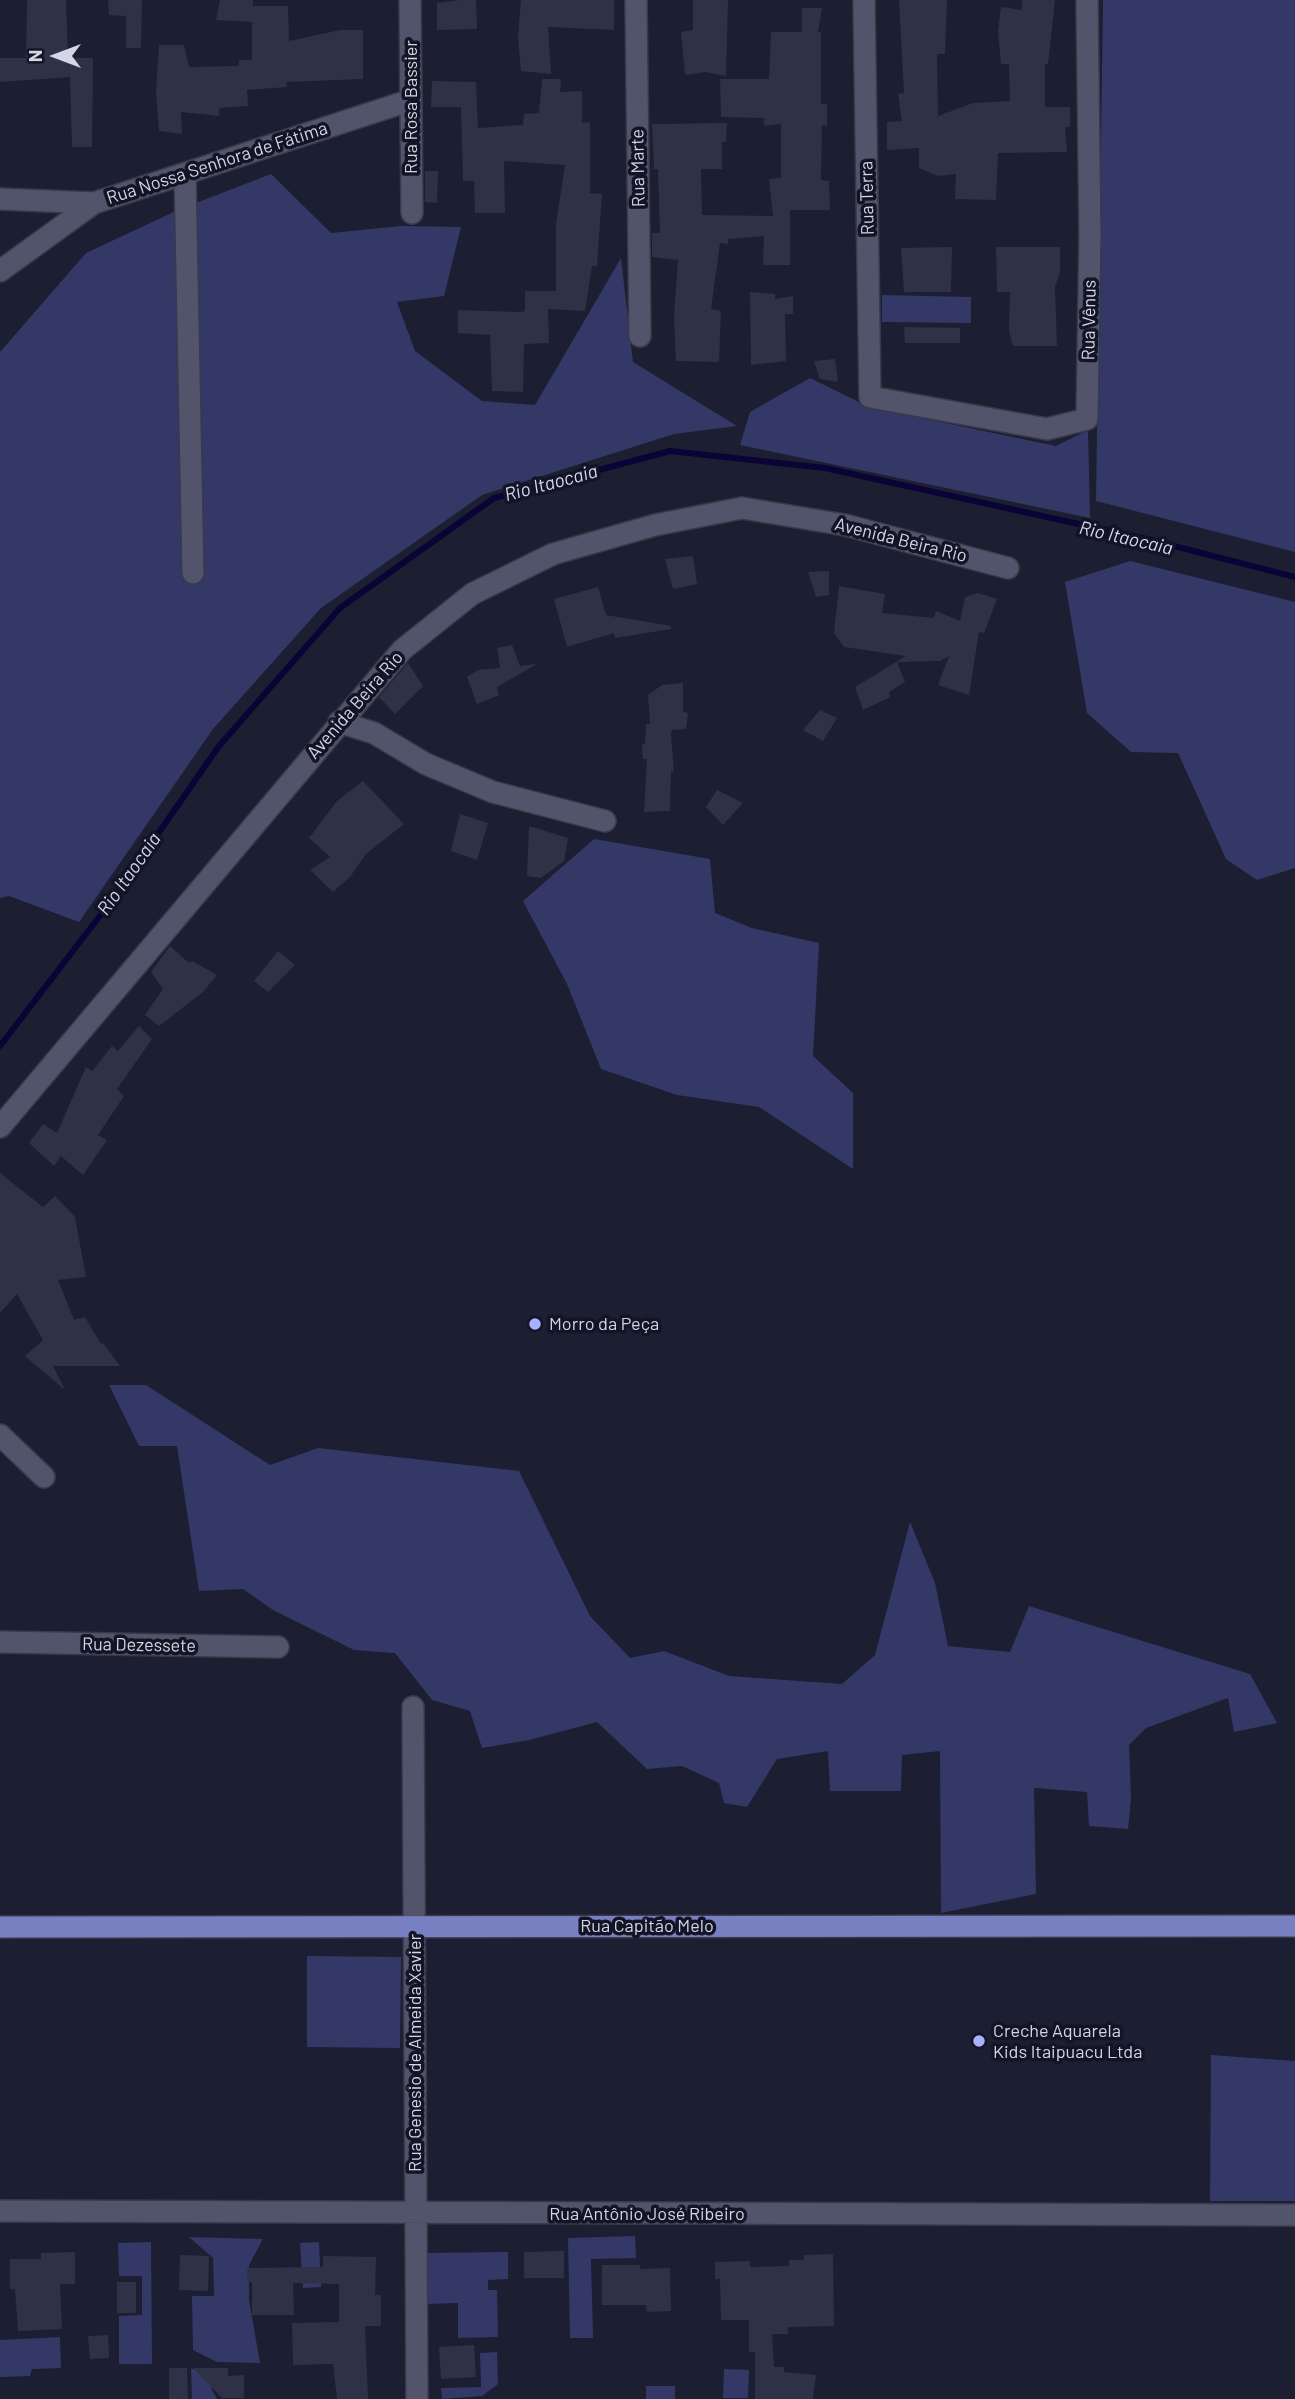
<!DOCTYPE html>
<html>
<head>
<meta charset="utf-8">
<style>
	body { margin:0 }
	#map { position:relative; width:1295px; height:2399px; overflow:hidden; background:#1c1e31; font-family:Barlow,sans-serif }
	canvas { display:block }
	.north { position:absolute; left:21px; top:21px; width:70px; height:70px; -webkit-text-stroke:5px #131527; paint-order:stroke; rotate:270deg; font-size:19px; font-weight:700; line-height:28px; text-align:center; color:#d4d6e3 }
	.north::after { content:''; display:block; margin:auto; width:24px; height:32px; background:#d4d6e3; clip-path:polygon(50% 0,100% 100%,50% 72%,0 100%) }
</style>
</head>
<body>
<div id="map">
<canvas width="1295" height="2399"></canvas>
<div class="north">N</div>
</div>
<script>
const context = document.querySelector('canvas').getContext('2d');
context.lineJoin = 'round';
function paint(path, color) {
  context.fillStyle = color;
  context.fill(path, 'evenodd');
}
function toPath(rows) {
  const path = new Path2D();
  for (const r of rows) {
    path.moveTo(r[0], r[1]);
    for (let i = 2; i < r.length; i += 2) path.lineTo(r[i], r[i + 1]);
  }
  return path;
}
function stroke(path, color, width, dash) {
  context.strokeStyle = color;
  context.lineWidth = width;
  context.lineCap = dash ? 'butt' : 'round';
  context.setLineDash(dash || []);
  context.stroke(path);
}
function write(font, color, halo, rows, align = 'center') {
  context.font = font + ' Barlow,sans-serif';
  context.lineWidth = 7;
  context.setLineDash([]);
  context.textBaseline = 'middle';
  context.strokeStyle = halo;
  context.fillStyle = color;
  for (const [text, x, y, turn = 0] of rows) {
    context.save();
    context.translate(x, y);
    context.rotate((+turn || 0) * Math.PI / 180);
    context.textAlign = isNaN(turn) ? turn : align;
    if (halo) context.strokeText(text, 0, 0);
    context.fillText(text, 0, 0);
    context.restore();
  }
}
const green = toPath([
	[1103,0,1295,0,1295,552,1096,501],
	[271,174,331,233,401,226,461,227,444,296,397,302,415,351,482,401,535,405,621,258,633,362,737,426,674,434,482,495,321,608,213,729,79,922,9,896,0,898,0,352,86,253,178,210],
	[882,295,971,297,971,323,882,322],
	[810,378,869,407,1056,446,1088,430,1090,518,740,445,750,412],
	[1130,561,1295,602,1295,868,1257,880,1226,859,1178,753,1131,752,1087,713,1065,582],
	[594,839,710,859,715,913,752,928,819,943,813,1056,853,1093,853,1169,759,1107,677,1095,601,1069,567,984,523,901],
	[109,1385,146,1385,270,1465,318,1448,519,1471,590,1616,630,1658,664,1651,729,1676,842,1684,875,1655,910,1522,935,1583,948,1646,1010,1652,1029,1606,1250,1674,1277,1723,1234,1732,1228,1698,1146,1728,1129,1745,1131,1799,1128,1829,1089,1826,1087,1792,1034,1788,1036,1894,941,1913,940,1751,902,1755,901,1791,830,1791,828,1751,777,1759,747,1807,724,1803,719,1783,682,1766,647,1769,597,1722,529,1740,482,1748,470,1711,432,1700,395,1653,354,1650,273,1610,243,1589,199,1591,177,1446,139,1446],
	[307,1956,401,1957,400,2048,307,2047],
	[1211,2055,1295,2061,1295,2201,1210,2201],
	[635,2236,636,2258,591,2259,593,2338,570,2338,568,2238],
	[189,2237,263,2239,249,2265,249,2300,260,2363,217,2362,193,2350,192,2296,214,2296,213,2258],
	[151,2242,152,2364,119,2364,119,2316,142,2315,142,2276,119,2276,118,2243],
	[319,2242,321,2287,303,2288,300,2243],
	[508,2252,508,2279,488,2280,488,2290,497,2290,498,2337,458,2338,458,2303,426,2304,425,2253],
	[60,2337,61,2368,32,2369,30,2376,0,2377,0,2340],
	[497,2352,498,2384,482,2396,442,2399,441,2388,481,2387,480,2353],
	[211,2368,212,2390,217,2399,192,2399,191,2369],
	[724,2369,749,2370,748,2398,723,2398],
	[646,2386,675,2386,675,2399,646,2399]
]);
const stream = toPath([
	[0,1046,112,900,219,746,340,608,494,498,670,451,825,468,1151,540,1295,577]
]);
const building = toPath([
	[27,0,66,0,68,58,93,58,92,147,72,147,70,77,0,82,0,58,26,58],
	[108,0,142,0,141,48,126,48,126,16,109,15],
	[220,0,253,0,253,6,288,6,289,41,340,30,363,30,363,79,286,82,287,87,247,90,248,106,219,108,219,116,181,112,182,134,159,131,156,91,159,45,184,45,189,67,239,66,239,60,252,60,252,22,216,20],
	[460,0,476,0,477,29,437,30,437,3],
	[521,0,614,0,614,30,548,27,551,74,521,71,518,37],
	[693,0,728,0,726,76,705,72,685,75,681,32,693,30],
	[899,0,947,0,945,54,937,54,938,116,973,103,1010,101,1009,64,1001,64,998,32,1001,7,1022,10,1022,0,1055,0,1048,64,1045,64,1045,107,1070,107,1070,127,1065,127,1067,152,998,153,996,200,955,199,956,174,938,176,919,168,919,148,887,150,887,122,902,121,898,94,904,93],
	[802,8,822,8,818,32,821,32,821,104,827,104,827,126,822,125,821,180,829,181,830,210,790,210,790,265,763,265,764,236,728,239,728,244,720,243,711,309,721,311,719,362,676,361,674,316,678,260,652,257,652,233,660,233,658,169,654,169,652,124,727,123,726,142,722,142,722,169,701,169,702,215,773,216,769,179,781,178,781,124,764,126,764,118,721,117,720,79,769,79,771,32,802,32],
	[542,79,561,79,560,92,582,91,582,123,590,122,590,193,602,194,597,266,592,266,585,311,548,309,549,343,524,344,523,392,492,391,490,335,458,333,458,310,521,312,525,311,525,291,556,291,556,224,565,165,504,161,505,213,475,213,474,181,463,181,461,107,431,107,432,81,476,82,478,128,523,125,524,114,539,113],
	[425,171,438,171,437,203,425,202],
	[952,247,951,292,904,292,901,248],
	[996,247,1060,247,1060,272,1055,287,1057,346,1013,346,1009,331,1010,292,997,292],
	[750,292,775,294,775,299,793,296,793,314,785,314,786,361,751,365],
	[904,327,960,328,960,343,905,343],
	[835,359,838,382,820,379,814,361],
	[693,556,697,584,673,589,665,559],
	[829,571,829,595,816,597,808,572],
	[839,586,885,594,882,613,934,618,936,611,960,621,965,597,978,593,997,599,984,633,979,632,969,695,938,685,949,656,940,661,897,662,905,682,889,692,890,697,863,710,855,687,906,656,844,647,834,633],
	[598,587,606,615,671,626,671,629,615,638,614,633,567,647,554,599],
	[512,645,520,666,537,664,497,687,499,695,477,704,467,677,478,670,500,668,497,648],
	[408,663,423,686,395,714,379,697],
	[683,683,683,712,688,713,686,729,672,730,671,734,674,773,671,770,670,811,644,812,647,759,643,759,642,745,645,744,646,724,650,724,648,695,662,685],
	[820,710,837,718,823,741,803,730],
	[363,781,404,824,366,854,350,877,333,892,310,870,330,857,309,838,337,801],
	[717,790,743,803,723,825,706,807],
	[460,814,488,823,477,860,451,851],
	[529,826,568,838,564,861,541,878,527,876],
	[170,946,189,963,192,961,217,975,203,992,159,1026,145,1015,163,989,151,972],
	[278,951,295,965,268,992,254,981],
	[139,1026,152,1039,117,1089,124,1096,98,1135,107,1140,83,1175,61,1156,54,1166,29,1143,43,1124,57,1133,86,1067,92,1071,112,1046,118,1051],
	[0,1173,43,1207,55,1196,75,1217,86,1277,58,1280,74,1320,85,1317,101,1344,103,1343,120,1366,53,1366,65,1390,25,1356,43,1340,17,1294,0,1313],
	[564,2251,564,2278,524,2278,524,2252],
	[75,2252,75,2284,60,2284,62,2329,18,2331,15,2289,10,2289,10,2259,41,2259,41,2253],
	[833,2254,834,2326,788,2327,788,2334,772,2334,774,2367,784,2367,784,2372,816,2375,813,2399,755,2399,755,2352,749,2352,749,2320,721,2320,720,2279,715,2279,715,2262,750,2261,750,2267,789,2266,789,2260,804,2260,804,2255],
	[180,2255,209,2256,208,2291,179,2290],
	[323,2256,376,2257,375,2295,381,2295,381,2326,365,2326,368,2399,337,2399,333,2364,293,2365,292,2323,339,2322,339,2284,293,2283,294,2315,252,2315,252,2282,247,2282,247,2268,323,2267],
	[602,2265,640,2265,640,2269,670,2268,671,2311,647,2312,646,2305,602,2305],
	[117,2282,136,2282,136,2313,117,2313],
	[108,2335,109,2358,90,2359,88,2336],
	[474,2345,476,2377,441,2379,439,2347],
	[169,2368,187,2368,188,2399,169,2399],
	[193,2368,228,2368,228,2376,244,2375,244,2398,222,2398]
]);
const minor = toPath([
	[410,0,412,213],
	[636,0,640,336],
	[864,0,870,397,1047,429,1087,419,1090,235,1087,0],
	[185,174,193,573],
	[0,199,94,203],
	[0,271,94,203,411,100],
	[339,722,374,733,426,764,493,792,605,821],
	[0,1127,402,650,472,594,553,554,655,525,742,508,845,525,1008,568],
	[0,1435,44,1477],
	[0,1642,278,1647],
	[413,1707,417,2399],
	[0,2211,1295,2215]
]);
const major = toPath([
	[0,1927,1295,1926]
]);
const markers = [
	[535,1324,7,"#a7b1fc"],
	[979,2041,7,"#a7b1fc"]
];
const streetNames = [
	["Rua Rosa Bassier",411,107,-90],
	["Rua Nossa Senhora de Fátima",217,163,-18],
	["Rua Marte",638,168,-91],
	["Rua Terra",867,198,-91],
	["Rua Vênus",1089,320,-89],
	["Avenida Beira Rio",901,540,14],
	["Avenida Beira Rio",355,705,-49],
	["Rua Dezessete",139,1645,1],
	["Rua Capitão Melo",647,1926],
	["Rua Genesio de Almeida Xavier",415,2053,-90],
	["Rua Antônio José Ribeiro",647,2214]
];
const poiNames = [
	["Morro da Peça",549,1324],
	["Creche Aquarela",993,2031],
	["Kids Itaipuacu Ltda",993,2052]
];
const waterNames = [
	["Rio Itaocaia",551,483,-15],
	["Rio Itaocaia",1126,538,13],
	["Rio Itaocaia",129,874,-55]
];
paint(green, '#343866');
stroke(stream, '#0a0336', 6);
paint(building, '#2f3246');
stroke(minor, '#383949', 24);
stroke(major, '#383949', 24);
stroke(minor, '#51546a', 21);
stroke(major, '#7980c2', 21);
for (const [x, y, r, color] of markers) {
  const dot = new Path2D();
  dot.arc(x, y, r, 0, 2 * Math.PI);
  context.fillStyle = color;
  context.fill(dot);
  stroke(dot, '#131527', 2.5);
}
write('18px', '#d4d6e3', '#131527', streetNames);
write('18px', '#d4d6e3', '#131527', poiNames, 'left');
write('italic 19px', '#d5d9ee', '#131527', waterNames);
</script>
</body>
</html>
